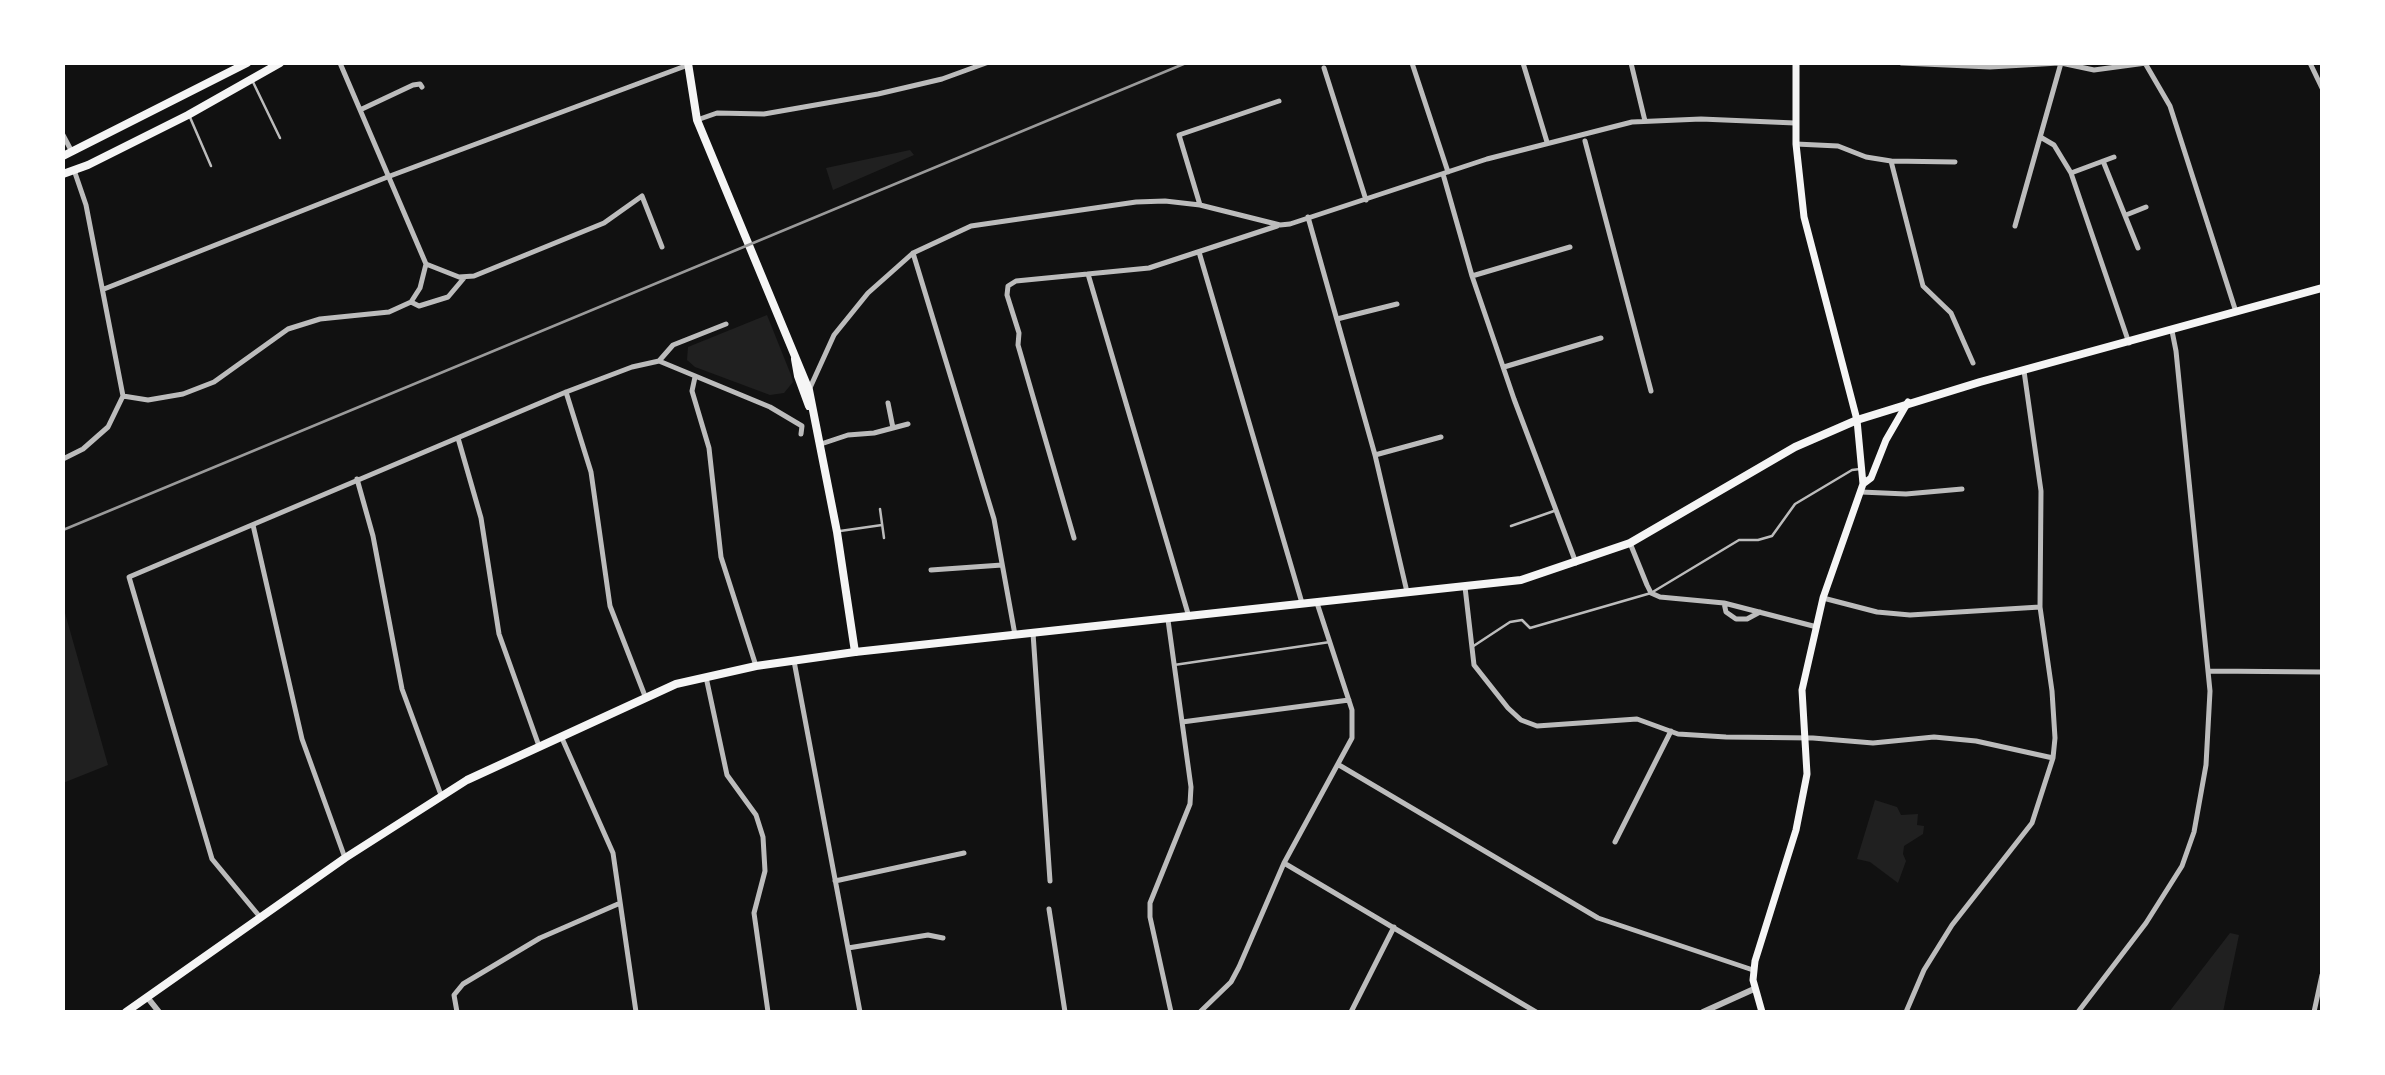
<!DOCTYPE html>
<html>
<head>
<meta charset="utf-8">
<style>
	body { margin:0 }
	#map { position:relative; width:2385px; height:1075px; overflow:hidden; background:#111; font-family:"PT Serif",serif }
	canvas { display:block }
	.frame { position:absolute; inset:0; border:65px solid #fff; pointer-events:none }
</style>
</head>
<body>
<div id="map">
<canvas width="2385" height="1075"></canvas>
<div class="frame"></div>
</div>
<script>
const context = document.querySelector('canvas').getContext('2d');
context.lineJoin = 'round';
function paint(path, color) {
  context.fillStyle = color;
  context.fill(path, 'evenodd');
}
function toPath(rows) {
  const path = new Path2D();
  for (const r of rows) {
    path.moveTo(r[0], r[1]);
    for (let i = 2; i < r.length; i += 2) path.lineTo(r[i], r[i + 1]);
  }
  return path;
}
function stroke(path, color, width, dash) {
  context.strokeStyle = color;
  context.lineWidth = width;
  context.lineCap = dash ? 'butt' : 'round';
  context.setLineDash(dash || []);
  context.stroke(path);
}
const green = toPath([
	[910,150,914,155,833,190,826,168],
	[767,315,791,375,793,382,784,393,770,395,695,367,687,360,688,347],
	[63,606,108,765,63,783],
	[1875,800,1897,807,1901,815,1918,814,1917,825,1924,826,1923,834,1904,846,1903,854,1906,861,1898,883,1870,862,1857,859],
	[2230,933,2239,935,2223,1012,2169,1012]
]);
const service = toPath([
	[253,82,280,138],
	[189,115,211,166],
	[880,509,884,538],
	[1511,526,1554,511],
	[840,531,882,525],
	[1472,647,1510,622,1522,620,1530,628,1651,593,1739,540,1758,540,1772,536,1795,504,1852,470,1860,469],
	[1174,665,1330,642]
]);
const minor = toPath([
	[340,63,426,264],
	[1412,63,1448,172],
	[1523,63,1547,142],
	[1631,63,1645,121],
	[1902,63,1990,67,2059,63],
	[2061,63,2094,70,2146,63],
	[2145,63,2170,106,2236,312],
	[2310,63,2322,88],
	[1324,68,1366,200],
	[362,109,413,85,420,84,422,87],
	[697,120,717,113,764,114,878,94,942,79,986,63],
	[63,135,72,152],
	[2042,138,2054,145,2071,173,2129,343],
	[1585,141,1651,391],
	[1796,144,1838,146,1866,157,1891,161,1923,286,1951,313,1973,363],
	[1891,161,1955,162],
	[2103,161,2138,248],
	[2071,173,2114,157],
	[1443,174,1472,276,1514,399,1576,563],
	[1200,205,1179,135,1279,101],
	[2126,215,2146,207],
	[1308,217,1375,455,1407,592],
	[2015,226,2061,63],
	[1199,252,1302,603],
	[913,253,994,519,1015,635],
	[1088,274,1189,617],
	[1472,276,1570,247],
	[464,278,448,297,419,306,411,302,420,288,426,264,459,277,474,276,604,223,642,196,662,247],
	[104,289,390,176,688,65],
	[1337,319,1397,304],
	[659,361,770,407,802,426,801,434],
	[1504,367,1601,338],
	[695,377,692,391,709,448,721,557,756,666],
	[809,390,834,335,868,293,913,253,971,226,1136,202,1165,201,1200,205,1280,225,1290,224,1487,159,1632,122,1701,119,1795,123],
	[566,392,591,472,610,606,645,696],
	[123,396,148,400,183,394,214,382,288,329,320,319,389,312,411,302],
	[888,403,893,428],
	[458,438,481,518,499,634,539,746],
	[821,444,848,435,874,433,908,424],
	[1375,455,1441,437],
	[63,459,83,449,108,427,123,396,86,205,74,170],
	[357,479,373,536,402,689,441,795],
	[1861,492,1906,494,1962,489],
	[253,525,302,739,345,858],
	[1074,538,1018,345,1019,333,1007,295,1008,286,1016,281,1149,268,1277,226],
	[1630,543,1647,585,1651,593,1660,597,1724,603,1817,627],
	[931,570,1002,565],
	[1465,587,1474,665,1508,708,1521,720,1537,726,1637,719,1678,734,1726,737,1813,738,1873,743,1934,737,1976,741,2053,758],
	[1823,598,1877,612,1910,615,2040,607],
	[1724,603,1726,612,1736,619,1747,619,1760,612],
	[1168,620,1191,787,1190,804,1150,903,1150,917,1171,1012],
	[1033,633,1050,881],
	[794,661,860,1012],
	[2209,671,2322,672],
	[706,677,727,775,756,815,763,837,765,871,754,913,768,1012],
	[1182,722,1349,700],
	[561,736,613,853,636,1012],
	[1339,765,1598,918,1753,970],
	[1615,842,1671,731],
	[1284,863,1536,1012],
	[835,881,964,853],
	[1049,909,1065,1012],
	[260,917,212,859,129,577,566,392,632,367,659,361,673,345,726,324],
	[848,948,928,935,943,938],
	[457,1012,454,995,463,984,540,938,618,904],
	[1200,1012,1231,982,1239,967,1284,863,1352,738,1352,710,1317,603],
	[1351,1012,1394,927],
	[1906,1012,1924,970,1952,925,2032,823,2053,758,2055,738,2052,691,2040,607,2041,491,2024,371],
	[2078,1012,2146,923,2182,866,2194,832,2206,765,2210,691,2176,351,2172,331],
	[2314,1012,2322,975]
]);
const tertiary = toPath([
	[147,997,159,1012],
	[1703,1012,1754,989]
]);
const secondary = toPath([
	[1863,484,1871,478,1886,440,1908,402],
	[1762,1012,1753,980,1755,961,1796,830,1807,774,1802,690,1823,598,1863,484,1857,420,1804,217,1796,144,1796,63]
]);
const primary = toPath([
	[126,1012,345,858,467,780,676,684,756,666,855,652]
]);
const trunk = toPath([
	[688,63,697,120,809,390,837,532,855,652,1521,580,1630,543,1795,447,1857,420,1980,382,2322,288],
	[63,156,247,63],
	[63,174,88,165,188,115,280,63],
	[795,359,798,376,809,406]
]);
const rail = toPath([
	[63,530,1186,63]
]);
paint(green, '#202020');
stroke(service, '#bcbcbc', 2.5);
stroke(minor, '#bcbcbc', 5);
stroke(tertiary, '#bcbcbc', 6);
stroke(secondary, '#f5f5f5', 7);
stroke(primary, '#f5f5f5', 8);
stroke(trunk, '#f5f5f5', 8);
stroke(rail, '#9a9a9a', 2.5);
</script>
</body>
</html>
